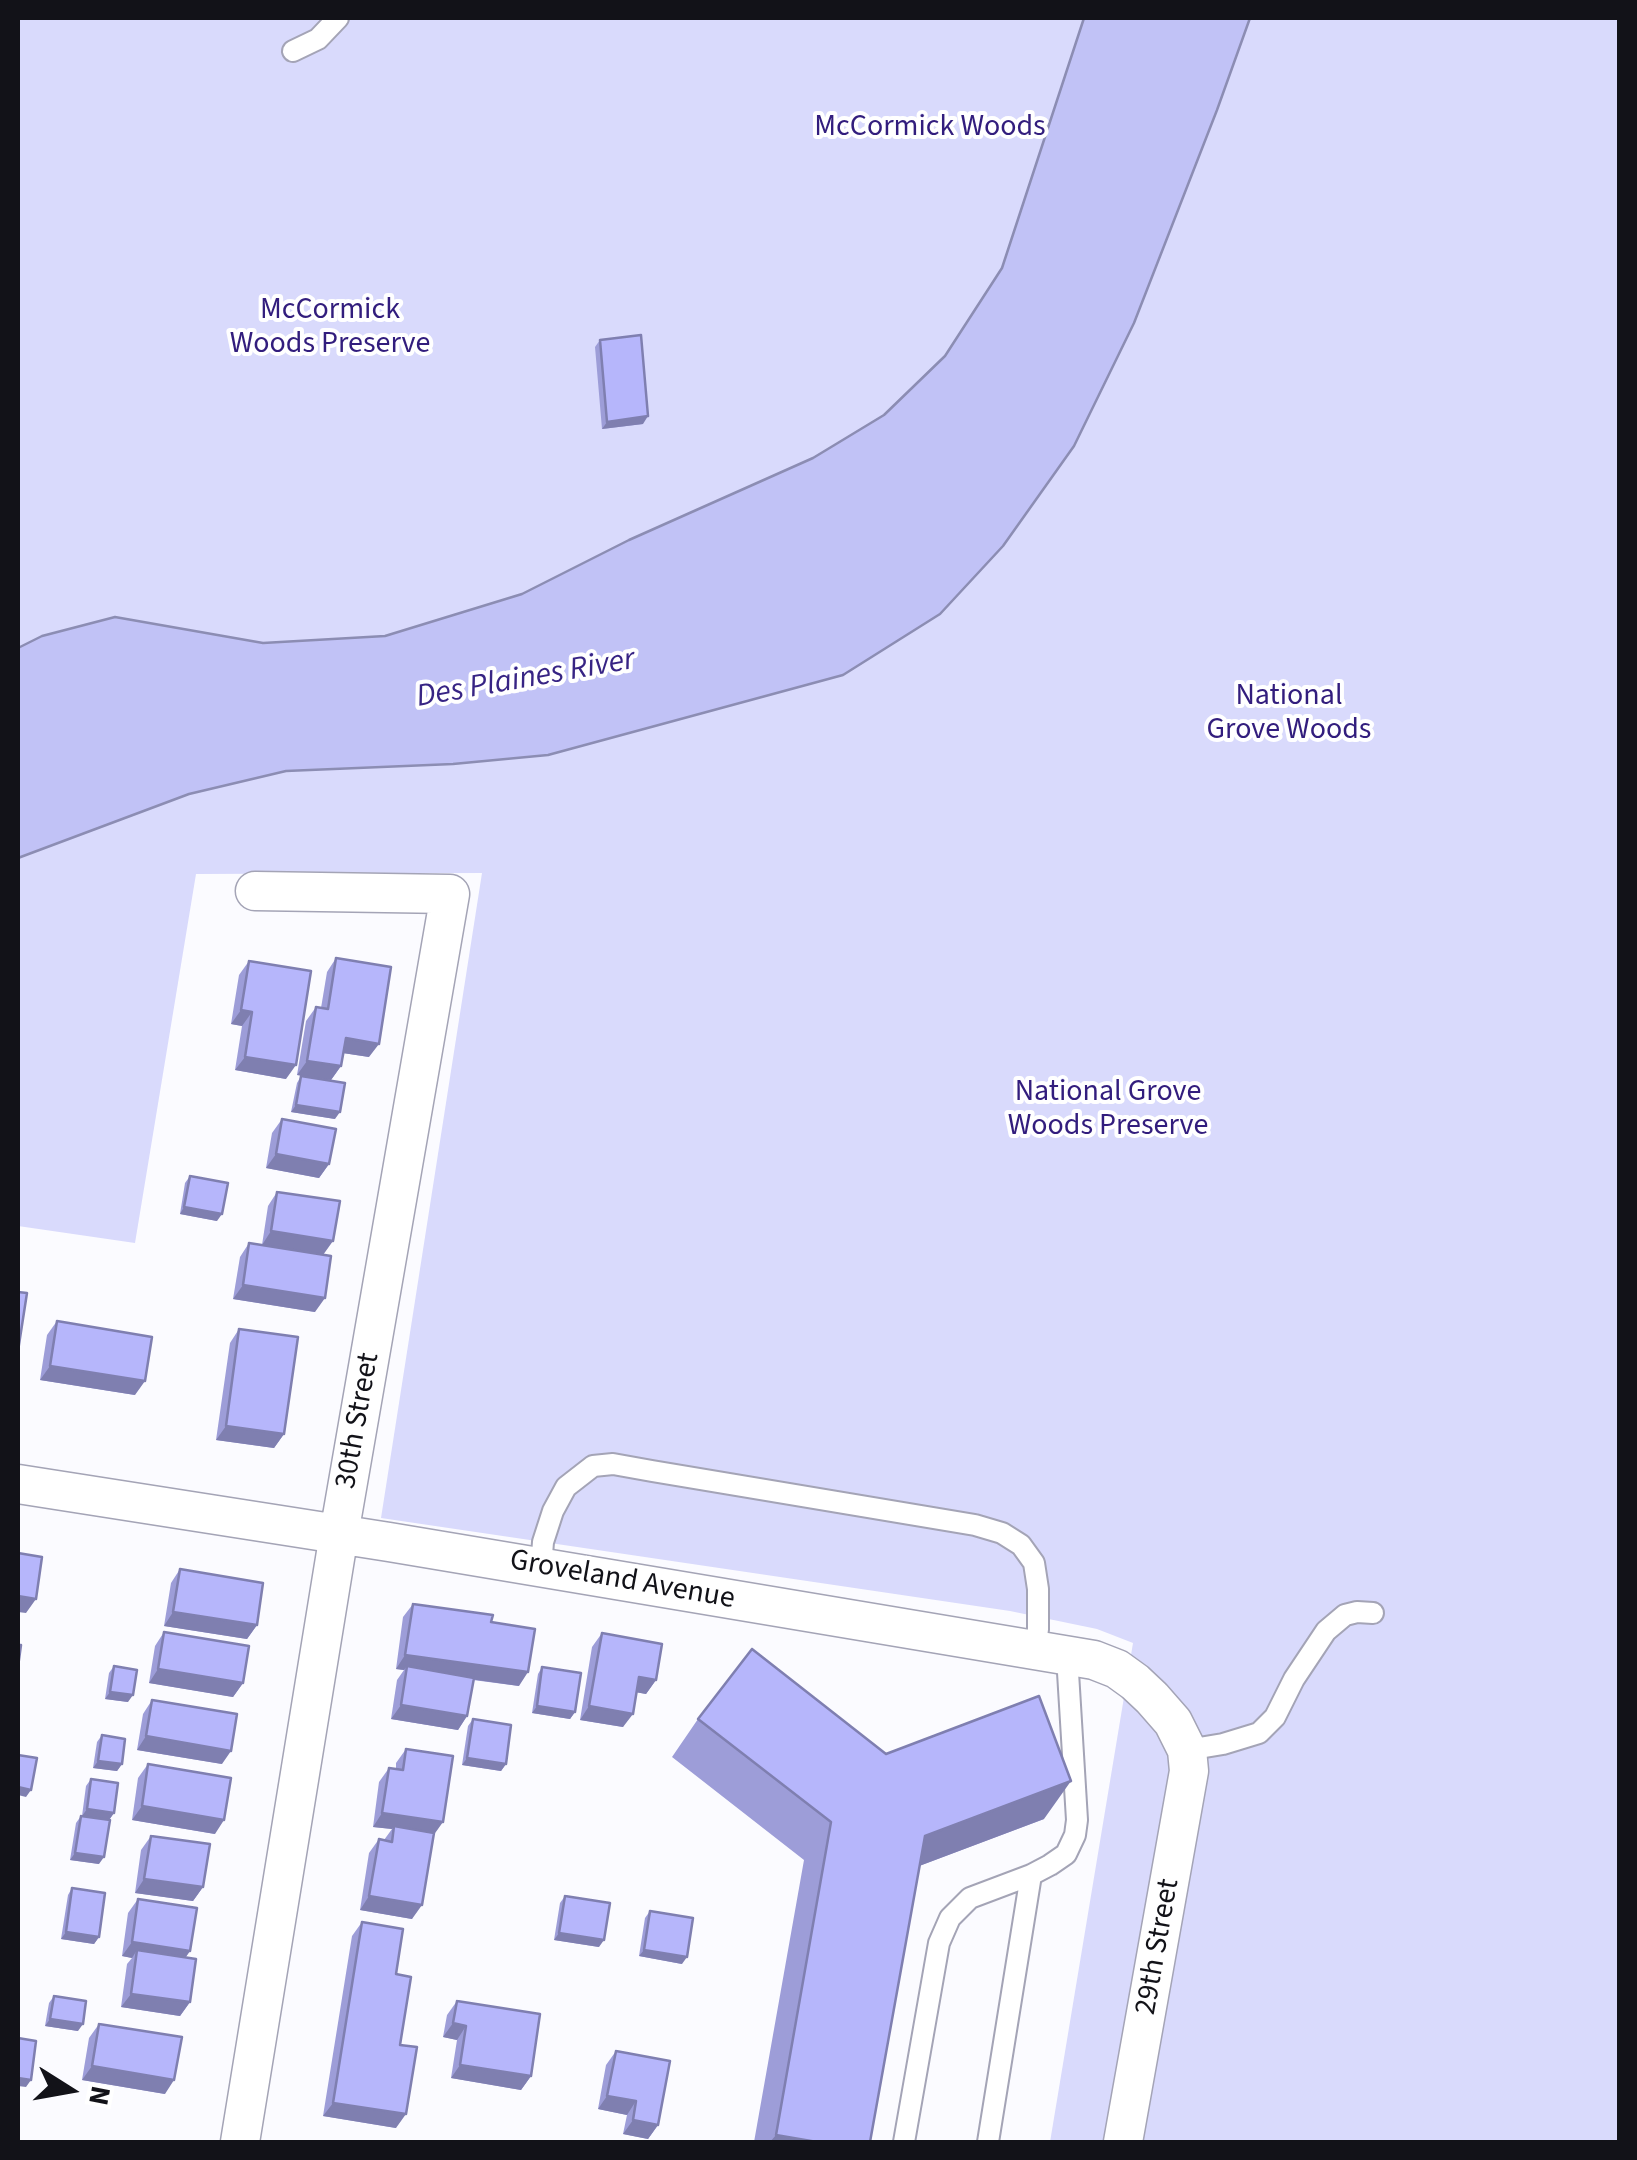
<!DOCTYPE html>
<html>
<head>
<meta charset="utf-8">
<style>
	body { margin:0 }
	#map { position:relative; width:1637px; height:2160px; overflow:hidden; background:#fbfbff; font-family:"Source Sans 3",sans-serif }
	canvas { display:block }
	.frame { position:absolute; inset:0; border:20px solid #121218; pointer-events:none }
	.north { position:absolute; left:20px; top:2040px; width:100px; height:100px; -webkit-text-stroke:8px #fff; paint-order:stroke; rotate:101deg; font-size:28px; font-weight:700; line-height:40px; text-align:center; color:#121218 }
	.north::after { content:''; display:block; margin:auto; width:35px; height:45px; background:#121218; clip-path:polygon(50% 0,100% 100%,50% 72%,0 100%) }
</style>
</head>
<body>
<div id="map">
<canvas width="1637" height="2160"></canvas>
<div class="frame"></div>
<div class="north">N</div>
</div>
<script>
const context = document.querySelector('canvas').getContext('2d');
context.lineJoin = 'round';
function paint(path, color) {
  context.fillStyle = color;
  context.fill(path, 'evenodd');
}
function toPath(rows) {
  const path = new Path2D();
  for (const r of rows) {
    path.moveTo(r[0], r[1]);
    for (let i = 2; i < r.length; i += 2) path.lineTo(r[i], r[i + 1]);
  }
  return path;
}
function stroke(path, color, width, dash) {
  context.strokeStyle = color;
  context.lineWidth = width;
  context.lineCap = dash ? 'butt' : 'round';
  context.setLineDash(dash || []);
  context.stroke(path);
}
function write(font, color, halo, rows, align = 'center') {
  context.font = font + ' "Source Sans 3",sans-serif';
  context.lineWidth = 8;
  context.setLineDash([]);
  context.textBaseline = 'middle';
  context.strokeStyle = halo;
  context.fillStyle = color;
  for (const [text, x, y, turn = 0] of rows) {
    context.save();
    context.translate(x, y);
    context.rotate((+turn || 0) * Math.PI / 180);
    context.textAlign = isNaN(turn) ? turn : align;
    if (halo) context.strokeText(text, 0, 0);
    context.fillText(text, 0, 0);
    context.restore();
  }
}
const green = toPath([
	[18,18,1084,18,1002,268,945,356,884,415,813,458,629,540,522,594,385,636,263,643,115,617,42,636,18,648],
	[1250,18,1619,18,1619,2142,1050,2142,1133,1643,1097,1629,1010,1611,381,1518,482,873,196,874,135,1243,18,1226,18,858,189,794,287,771,453,764,1074,446,1134,323,1217,110]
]);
const water = toPath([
	[1084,18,1250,18,1217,110,1134,323,1074,446,1003,546,940,614,843,675,548,755,453,764,286,771,189,794,18,858,18,648,42,636,115,617,263,643,385,636,522,594,629,540,813,458,884,415,945,356,1002,268,1084,18]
]);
const service = toPath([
	[293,51,318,39,338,18],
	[541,1568,543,1542,553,1511,566,1487,593,1466,613,1464,652,1471,975,1525,1002,1533,1021,1545,1034,1563,1038,1589,1038,1629,1035,1650],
	[1187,1750,1223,1744,1259,1733,1275,1717,1294,1679,1326,1631,1345,1615,1357,1612,1373,1613],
	[904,2142,939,1943,950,1918,970,1898,1031,1875,1050,1865,1066,1854,1075,1835,1077,1820,1067,1656],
	[988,2142,1031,1875]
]);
const minor = toPath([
	[18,1484,389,1542,1094,1660,1117,1669,1135,1682,1152,1698,1173,1722,1187,1750,1189,1771,1123,2142],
	[240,2142,339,1534,450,894,255,891]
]);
const wall = toPath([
	[600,340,643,424,602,429,595,347],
	[336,958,369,1057,343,1053,341,1066,331,1080,297,1075,306,1021,316,1007,321,1008,327,972],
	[249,961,286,1079,235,1070,242,1026,231,1024,239,975],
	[301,1076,335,1119,291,1112,297,1083],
	[282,1119,329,1164,319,1178,266,1168,272,1133],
	[190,1176,217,1221,180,1214,185,1183],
	[277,1192,323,1255,315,1312,233,1299,240,1257,249,1243,262,1245,268,1206],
	[57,1321,135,1395,40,1380,47,1335],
	[239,1329,284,1434,274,1448,216,1440,230,1343],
	[180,1569,257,1625,247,1639,164,1626,171,1583],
	[413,1604,491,1622,519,1686,473,1680,467,1716,458,1730,391,1719,397,1680,404,1670,396,1669,403,1617],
	[164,1632,243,1683,233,1697,149,1683,155,1646],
	[602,1633,656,1680,646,1694,636,1692,623,1727,580,1720,592,1647],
	[114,1666,128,1702,105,1699,109,1673],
	[542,1667,575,1712,570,1719,532,1713,538,1674],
	[152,1700,222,1764,137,1750,143,1714],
	[473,1719,506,1764,501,1771,462,1765,468,1726],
	[698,1719,886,1754,1044,1819,919,1866,870,2142,754,2142,804,1860,672,1757],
	[102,1735,122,1764,117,1771,93,1768,97,1742],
	[406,1749,434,1834,412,1919,360,1910,369,1853,379,1839,384,1840,392,1829,373,1827,379,1782,389,1768,396,1769,396,1763],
	[148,1764,215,1834,132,1820,138,1778],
	[91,1779,114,1813,109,1820,82,1816,86,1786],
	[81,1816,99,1864,70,1860,76,1823],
	[151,1836,203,1887,193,1901,135,1893,141,1850],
	[72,1888,99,1937,94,1944,61,1939,68,1895],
	[565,1896,599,1947,554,1940,560,1903],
	[138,1899,190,1951,185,1958,190,2002,180,2016,121,2007,127,1964,132,1958,122,1956,128,1913],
	[650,1911,682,1964,639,1956,645,1918],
	[362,1922,396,1974,400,2045,396,2128,323,2116,352,1936],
	[54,1996,78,2031,45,2026,49,2003],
	[457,2001,531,2076,521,2090,451,2078,457,2040,443,2037,447,2015],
	[99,2024,165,2094,82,2080,89,2038],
	[616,2051,658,2125,648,2139,623,2134,627,2115,598,2109,606,2065]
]);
const shadedWall = toPath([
	[648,416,643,424,602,429,607,422],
	[241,1010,252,1012,242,1026,231,1024],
	[346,1038,379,1044,369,1057,336,1052],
	[245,1057,296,1065,286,1079,235,1070],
	[307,1061,341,1066,331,1080,297,1075],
	[296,1105,340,1112,335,1119,291,1112],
	[276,1154,329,1164,319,1178,266,1168],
	[184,1207,222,1214,217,1221,180,1214],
	[271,1231,333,1241,323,1255,262,1245],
	[243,1285,325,1298,315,1312,233,1299],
	[50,1366,145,1381,135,1395,40,1380],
	[226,1426,284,1434,274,1448,216,1440],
	[18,1596,36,1599,26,1613,18,1612],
	[173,1612,257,1625,247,1639,164,1626],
	[405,1655,528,1672,519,1686,406,1670,407,1666,404,1670,396,1669],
	[158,1669,243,1683,233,1697,149,1683],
	[639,1677,656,1680,646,1694,629,1691],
	[110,1692,133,1695,128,1702,105,1699],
	[401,1705,467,1716,458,1730,391,1719],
	[537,1706,575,1712,570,1719,532,1713],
	[589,1706,633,1714,623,1727,580,1720],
	[146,1736,231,1751,222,1764,137,1750],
	[467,1758,506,1764,501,1771,462,1765],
	[98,1761,122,1764,117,1771,93,1768],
	[1071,1781,1044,1819,898,1874,925,1836],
	[18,1787,31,1790,26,1797,18,1795],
	[142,1806,224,1820,215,1834,132,1820],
	[87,1809,114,1813,109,1820,82,1816],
	[382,1813,443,1822,433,1836,394,1826,392,1829,373,1827],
	[75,1853,104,1857,99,1864,70,1860],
	[144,1879,203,1887,193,1901,135,1893],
	[369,1896,422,1905,412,1919,360,1910],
	[66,1932,99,1937,94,1944,61,1939],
	[559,1933,604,1940,599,1947,554,1940],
	[132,1942,190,1951,180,1965,137,1950,132,1958,122,1956],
	[644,1950,687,1957,682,1964,639,1956],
	[131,1994,190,2002,180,2016,121,2007],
	[50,2019,83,2024,78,2031,45,2026],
	[453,2023,466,2026,457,2040,443,2037],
	[460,2065,531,2076,521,2090,451,2078],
	[92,2066,174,2080,165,2094,82,2080],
	[18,2078,31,2080,26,2087,18,2086],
	[607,2096,636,2101,627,2115,598,2109],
	[333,2103,406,2114,396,2128,323,2116],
	[633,2120,658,2125,648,2139,623,2134],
	[776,2135,817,2142,770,2142]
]);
const building = toPath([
	[641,335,648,416,607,422,600,340,641,335],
	[336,958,391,967,379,1044,346,1038,341,1066,307,1061,316,1007,328,1009,336,958],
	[249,961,311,971,296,1065,245,1057,252,1012,241,1010,249,961],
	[301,1076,345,1083,340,1112,296,1105,301,1076],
	[282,1119,336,1129,329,1164,276,1154,282,1119],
	[190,1176,228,1183,222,1214,184,1207,190,1176],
	[277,1192,340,1201,333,1241,271,1231,277,1192],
	[249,1243,331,1256,325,1298,243,1285,249,1243],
	[18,1292,27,1293,18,1351,18,1292],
	[57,1321,152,1337,145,1381,50,1366,57,1321],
	[239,1329,298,1337,284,1434,226,1426,239,1329],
	[18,1553,42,1557,36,1599,18,1596,18,1553],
	[180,1569,263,1583,257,1625,173,1612,180,1569],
	[413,1604,493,1615,491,1622,535,1629,528,1672,405,1655,413,1604],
	[164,1632,249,1646,243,1683,158,1669,164,1632],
	[602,1633,662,1644,656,1680,639,1677,633,1714,589,1706,602,1633],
	[18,1645,21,1645,18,1667,18,1645],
	[752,1649,886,1754,1039,1696,1071,1781,925,1836,870,2142,817,2142,776,2135,831,1822,698,1719,752,1649],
	[114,1666,137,1670,133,1695,110,1692,114,1666],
	[407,1666,474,1678,467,1716,401,1705,407,1666],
	[542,1667,581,1673,575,1712,537,1706,542,1667],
	[152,1700,237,1714,231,1751,146,1736,152,1700],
	[473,1719,511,1725,506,1764,467,1758,473,1719],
	[102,1735,125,1739,122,1764,98,1761,102,1735],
	[406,1749,453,1756,443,1822,382,1813,389,1768,403,1770,406,1749],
	[18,1755,37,1758,31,1790,18,1787,18,1755],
	[148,1764,231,1778,224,1820,142,1806,148,1764],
	[91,1779,118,1783,114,1813,87,1809,91,1779],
	[81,1816,110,1820,104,1857,75,1853,81,1816],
	[394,1826,434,1833,422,1905,369,1896,379,1839,392,1842,394,1826],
	[151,1836,210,1844,203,1887,144,1879,151,1836],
	[72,1888,105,1893,99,1937,66,1932,72,1888],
	[565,1896,610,1903,604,1940,559,1933,565,1896],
	[138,1899,197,1908,190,1951,132,1942,138,1899],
	[650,1911,693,1918,687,1957,644,1950,650,1911],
	[362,1922,403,1929,396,1974,411,1977,400,2045,417,2047,406,2114,333,2103,362,1922],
	[137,1950,196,1959,190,2002,131,1994,137,1950],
	[54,1996,86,2001,83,2024,50,2019,54,1996],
	[457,2001,540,2014,531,2076,460,2065,466,2026,453,2023,457,2001],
	[99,2024,182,2037,174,2080,92,2066,99,2024],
	[18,2038,36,2041,31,2080,18,2078,18,2038],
	[616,2051,670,2061,658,2125,633,2120,636,2101,607,2096,616,2051]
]);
const parkNames = [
	["McCormick Woods",930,128],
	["McCormick",330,311],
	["Woods Preserve",330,345],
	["National",1289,697],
	["Grove Woods",1289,731],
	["National Grove",1108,1093],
	["Woods Preserve",1108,1127]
];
const streetNames = [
	["30th Street",359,1421,-80],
	["Groveland Avenue",622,1581,10],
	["29th Street",1159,1947,-80]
];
const waterNames = [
	["Des Plaines River",526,680,-10]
];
paint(green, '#d9dafc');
paint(water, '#c1c2f6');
stroke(water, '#8c8db3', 2.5);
stroke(service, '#a4a4b6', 24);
stroke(minor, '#a4a4b6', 41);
stroke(service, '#fff', 20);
stroke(minor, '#fff', 38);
paint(wall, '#9d9dd8');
paint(shadedWall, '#7f7fb0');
paint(building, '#b6b6fb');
stroke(building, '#7f7fb0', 2.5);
write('30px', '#321d7d', '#fff', parkNames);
write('30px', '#121218', '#fff', streetNames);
write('italic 32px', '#372484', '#fff', waterNames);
</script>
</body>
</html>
